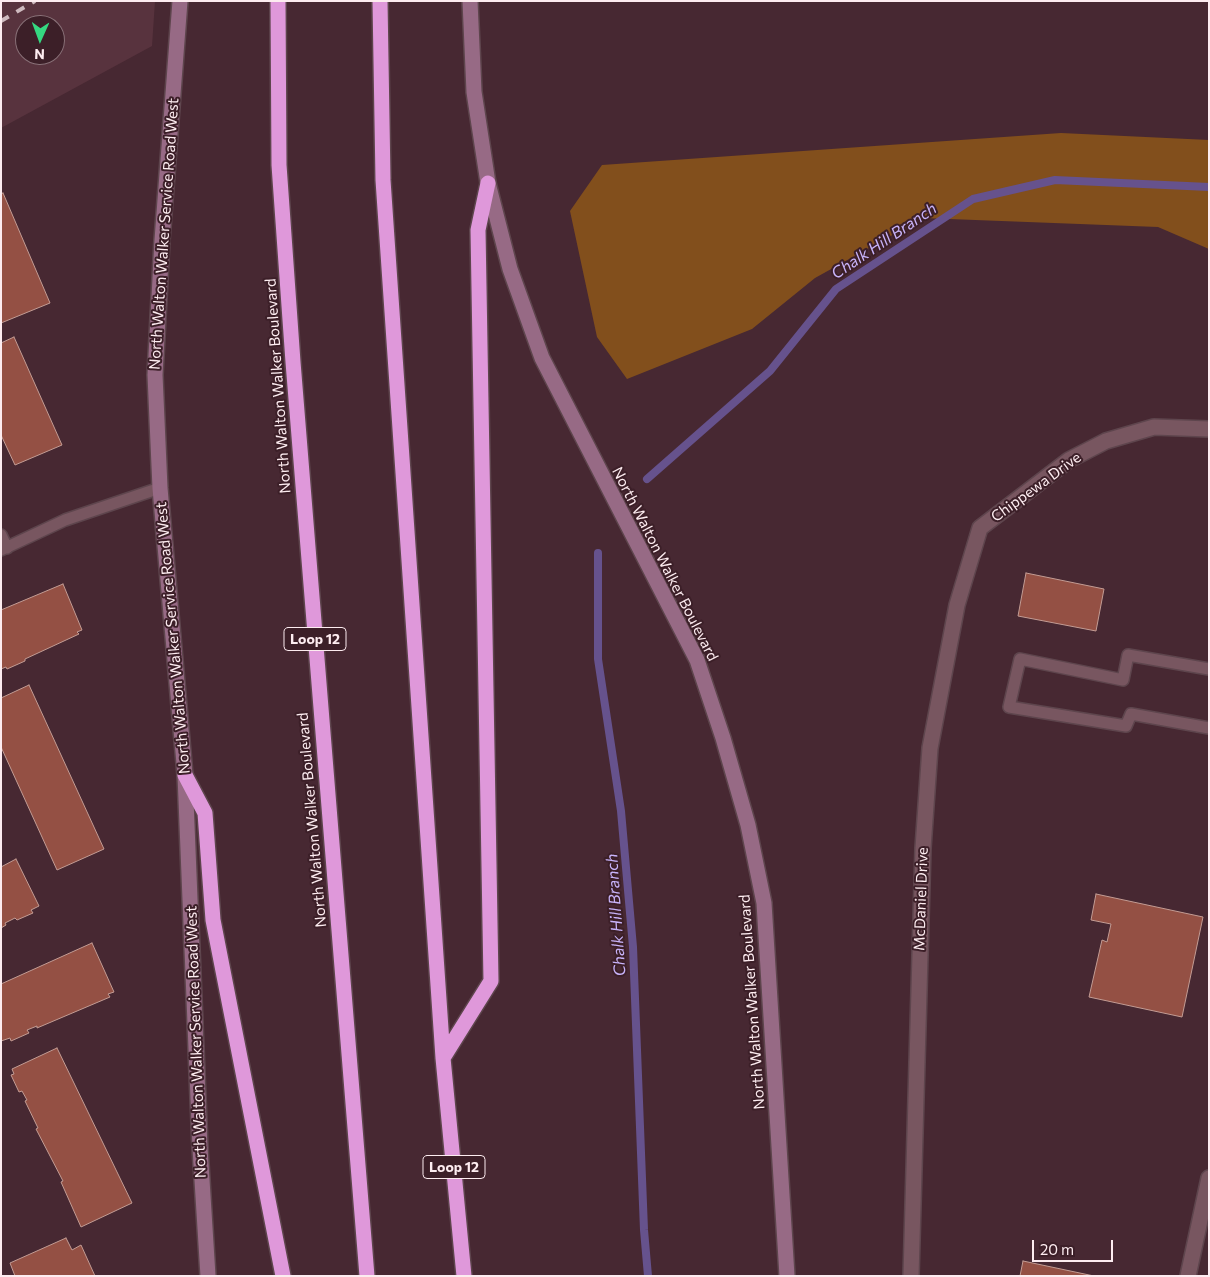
<!DOCTYPE html>
<html>
<head>
<meta charset="utf-8">
<style>
	body { margin:0 }
	#map { position:relative; width:1210px; height:1277px; overflow:hidden; background:#472832; font-family:Commissioner,sans-serif }
	canvas { display:block }
	.frame { position:absolute; inset:0; border:2px solid #fdecf0; pointer-events:none }
	.north { position:absolute; left:15px; top:15px; width:50px; height:50px; box-sizing:border-box; background:#3c1f28; border:1px solid #897178; border-radius:50%; rotate:182deg; font-size:14px; font-weight:700; line-height:20px; text-align:center; color:#fdecf0 }
	.north::after { content:''; display:block; margin:auto; width:18px; height:22px; background:#35d881; clip-path:polygon(50% 0,100% 100%,50% 72%,0 100%) }
	.scale { position:absolute; left:1032px; top:1240px; width:81px; height:22px; box-sizing:border-box; border:2px solid #fdecf0; border-top:0; padding-left:6px; font-size:15px; line-height:18px; white-space:nowrap; color:#fdecf0; -webkit-text-stroke:4px #3c1f28; paint-order:stroke }
</style>
</head>
<body>
<div id="map">
<canvas width="1210" height="1277"></canvas>
<div class="frame"></div>
<div class="north">N</div>
<div class="scale">20 m</div>
</div>
<script>
const context = document.querySelector('canvas').getContext('2d');
context.lineJoin = 'round';
function paint(path, color) {
  context.fillStyle = color;
  context.fill(path, 'evenodd');
}
function toPath(rows) {
  const path = new Path2D();
  for (const r of rows) {
    path.moveTo(r[0], r[1]);
    for (let i = 2; i < r.length; i += 2) path.lineTo(r[i], r[i + 1]);
  }
  return path;
}
function stroke(path, color, width, dash) {
  context.strokeStyle = color;
  context.lineWidth = width;
  context.lineCap = dash ? 'butt' : 'round';
  context.setLineDash(dash || []);
  context.stroke(path);
}
function write(font, color, halo, rows, align = 'center') {
  context.font = font + ' Commissioner,sans-serif';
  context.lineWidth = 4;
  context.setLineDash([]);
  context.textBaseline = 'middle';
  context.strokeStyle = halo;
  context.fillStyle = color;
  for (const [text, x, y, turn = 0] of rows) {
    context.save();
    context.translate(x, y);
    context.rotate((+turn || 0) * Math.PI / 180);
    context.textAlign = isNaN(turn) ? turn : align;
    if (halo) context.strokeText(text, 0, 0);
    context.fillText(text, 0, 0);
    context.restore();
  }
}
const built = toPath([
	[1,1,155,1,152,46,1,128],
	[25,25,55,25,55,55,25,55]
]);
const forest = toPath([
	[1061,133,1209,140,1209,249,1158,227,923,218,815,278,752,329,627,379,597,337,570,211,602,165]
]);
const stream = toPath([
	[647,479,770,371,836,289,973,199,1055,180,1209,187],
	[598,553,598,659,621,811,633,947,644,1230,648,1276]
]);
const building = toPath([
	[3,193,50,303,1,323,1,194,3,193],
	[14,337,62,445,15,465,1,435,1,343,14,337],
	[1026,573,1104,589,1096,631,1018,616,1026,573],
	[63,584,82,630,77,632,79,634,25,659,25,661,7,669,6,667,1,669,1,610,63,584],
	[29,685,104,849,57,870,1,747,1,698,29,685],
	[16,859,39,906,31,910,33,913,17,920,15,918,5,923,6,925,1,928,1,867,16,859],
	[1096,894,1203,917,1182,1017,1089,997,1102,940,1107,942,1111,924,1091,920,1096,894],
	[92,943,114,992,108,994,110,997,37,1028,37,1026,27,1030,29,1033,11,1041,10,1038,1,1041,1,984,92,943],
	[57,1048,132,1203,81,1227,61,1182,63,1181,36,1129,38,1128,25,1101,27,1100,22,1091,19,1092,11,1075,14,1074,12,1069,57,1048],
	[66,1238,72,1250,81,1245,95,1276,15,1276,10,1263,66,1238],
	[1023,1261,1094,1276,1020,1276,1023,1261]
]);
const lane = toPath([
	[1,535,7,548],
	[1,550,65,520,160,488],
	[1209,669,1128,655,1123,680,1020,659,1009,707,1126,726,1131,714,1209,728]
]);
const street = toPath([
	[911,1276,923,848,930,748,957,605,980,528,1069,460,1106,441,1154,427,1209,429],
	[1188,1276,1209,1178]
]);
const secondary = toPath([
	[180,1,162,240,155,375,160,488,185,775,200,1148,208,1276],
	[470,1,474,92,488,183,510,269,542,358,697,660,723,738,748,825,764,903,787,1276]
]);
const highway = toPath([
	[278,1,279,165,293,362,367,1276],
	[380,1,383,180,443,1058,464,1276],
	[185,775,205,813,213,920,283,1276],
	[443,1058,491,981,478,230,488,183]
]);
const rail = toPath([
	[1,21,35,1]
]);
const shields = [
	[315,639,62],
	[454,1167,62]
];
const shieldNames = [
	["Loop 12",315,639],
	["Loop 12",454,1167]
];
const streetNames = [
	["North Walton Walker Service Road West",164,234,-86],
	["North Walton Walker Boulevard",278,386,-94],
	["Chippewa Drive",1036,487,-36],
	["North Walton Walker Boulevard",665,564,63],
	["North Walton Walker Service Road West",173,638,-95],
	["North Walton Walker Boulevard",312,820,-95],
	["McDaniel Drive",921,899,-88],
	["North Walton Walker Boulevard",752,1002,-94],
	["North Walton Walker Service Road West",196,1042,-92]
];
const waterNames = [
	["Chalk Hill Branch",884,241,-34],
	["Chalk Hill Branch",616,915,-94]
];
paint(built, '#58333e');
paint(forest, '#824f1c');
stroke(stream, '#66528d', 8);
paint(building, '#945044');
stroke(building, '#c39c94', 1);
stroke(lane, '#5e454d', 14);
stroke(street, '#5e454d', 18);
stroke(secondary, '#5e454d', 18);
stroke(highway, '#5e454d', 18);
stroke(lane, '#785660', 11);
stroke(street, '#785660', 15);
stroke(secondary, '#976a85', 15);
stroke(highway, '#df98da', 15);
stroke(rail, '#cebabf', 4, [9, 9]);
for (const [x, y, w] of shields) {
  const box = new Path2D();
  box.roundRect(x - w / 2, y - 11.5, w, 23, 4);
  context.fillStyle = '#3c1f28';
  context.fill(box);
  stroke(box, '#fdecf0', 1);
}
write('bold 14px', '#fdecf0', null, shieldNames);
write('15px', '#fdecf0', '#3c1f28', streetNames);
write('italic 16px', '#c8b3f9', '#3c1f28', waterNames);
</script>
</body>
</html>
